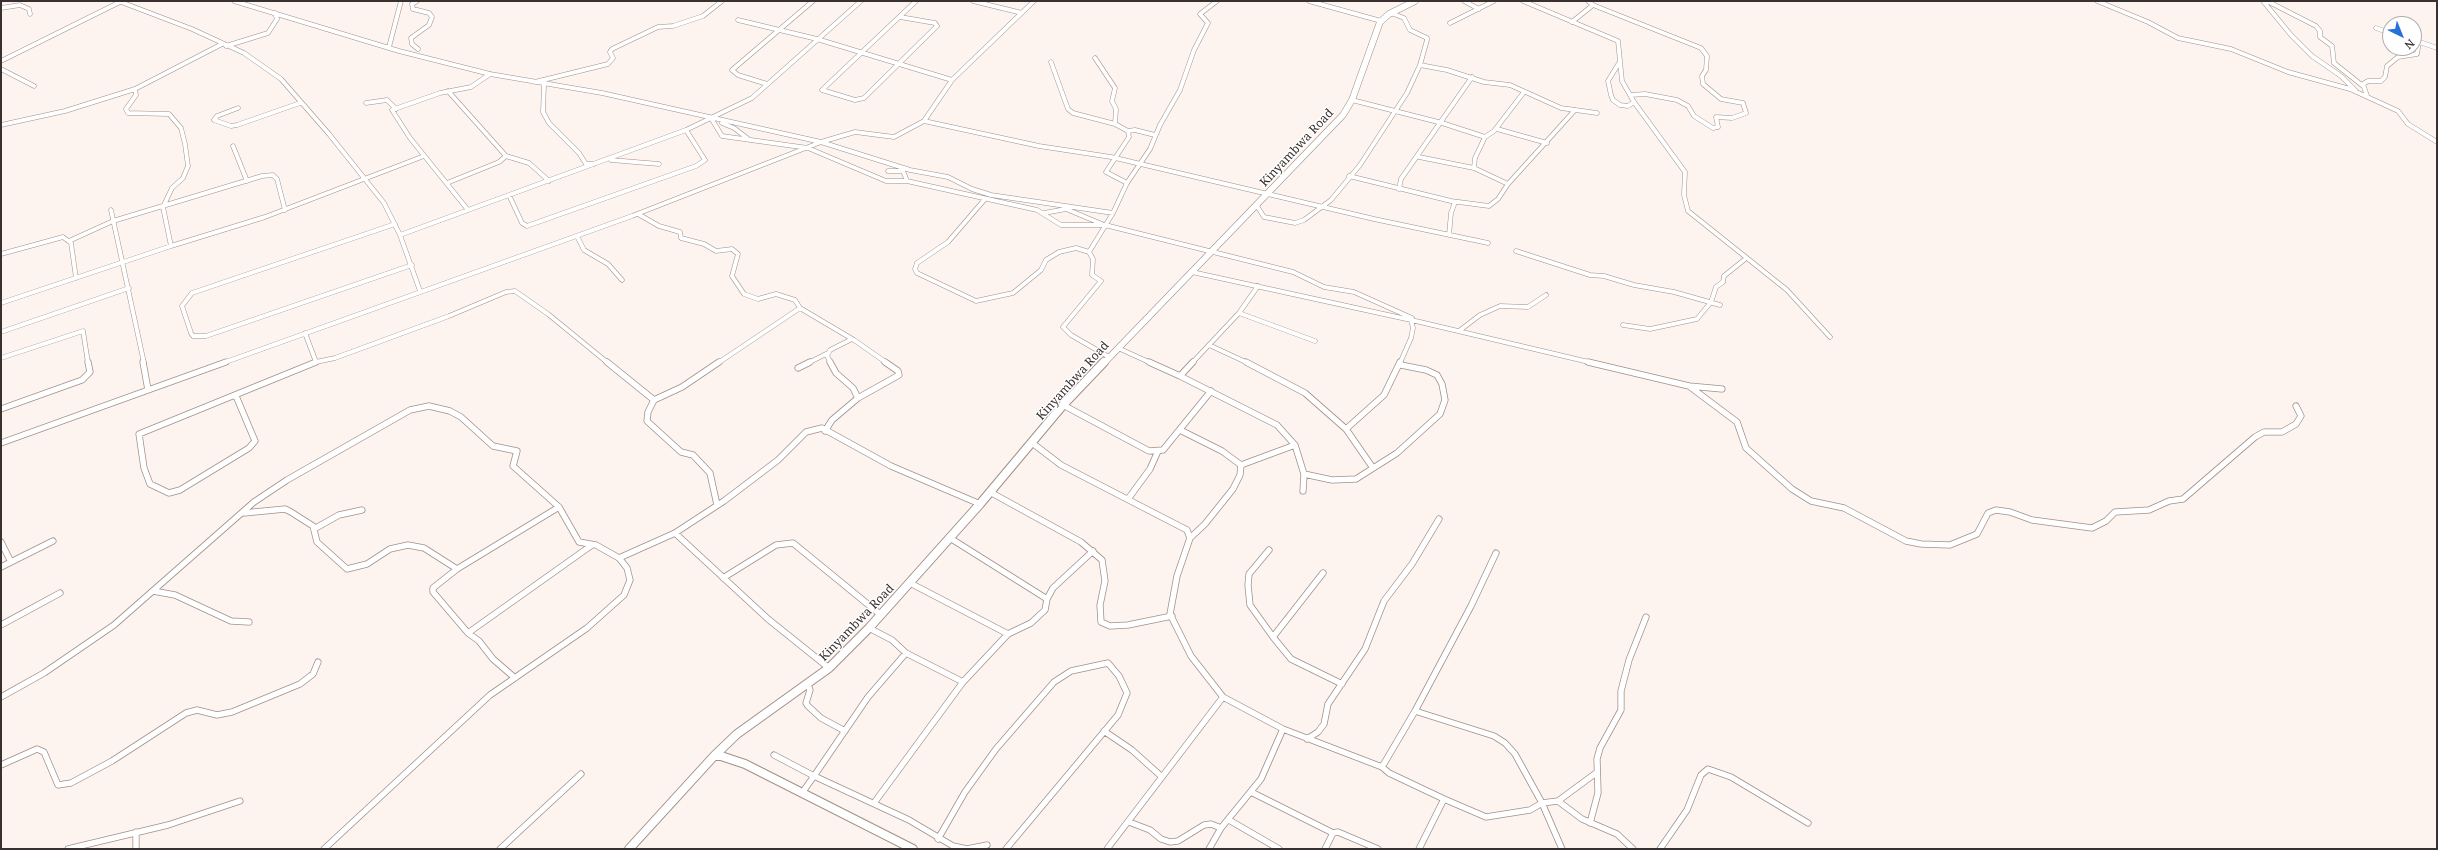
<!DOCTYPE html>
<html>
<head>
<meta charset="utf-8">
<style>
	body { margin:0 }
	#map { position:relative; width:2438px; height:850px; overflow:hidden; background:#fdf3ef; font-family:"Noto Serif",serif }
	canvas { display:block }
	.frame { position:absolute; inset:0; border:2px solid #38312f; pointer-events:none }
	.north { position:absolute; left:2382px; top:16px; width:40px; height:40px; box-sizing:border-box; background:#fff; border:1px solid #afadac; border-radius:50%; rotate:137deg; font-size:11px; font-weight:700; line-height:16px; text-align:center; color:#38312f }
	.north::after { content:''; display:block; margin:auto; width:14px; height:18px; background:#2571dc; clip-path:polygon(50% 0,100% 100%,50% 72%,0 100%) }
</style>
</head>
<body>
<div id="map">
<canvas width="2438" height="850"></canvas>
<div class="frame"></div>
<div class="north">N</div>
</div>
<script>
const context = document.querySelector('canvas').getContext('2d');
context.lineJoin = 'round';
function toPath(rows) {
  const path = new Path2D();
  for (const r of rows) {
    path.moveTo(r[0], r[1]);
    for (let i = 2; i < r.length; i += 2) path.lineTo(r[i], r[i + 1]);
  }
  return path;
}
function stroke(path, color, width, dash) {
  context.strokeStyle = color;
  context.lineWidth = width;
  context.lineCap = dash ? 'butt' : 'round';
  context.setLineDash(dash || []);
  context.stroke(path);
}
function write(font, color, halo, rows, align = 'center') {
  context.font = font + ' "Noto Serif",serif';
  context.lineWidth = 3;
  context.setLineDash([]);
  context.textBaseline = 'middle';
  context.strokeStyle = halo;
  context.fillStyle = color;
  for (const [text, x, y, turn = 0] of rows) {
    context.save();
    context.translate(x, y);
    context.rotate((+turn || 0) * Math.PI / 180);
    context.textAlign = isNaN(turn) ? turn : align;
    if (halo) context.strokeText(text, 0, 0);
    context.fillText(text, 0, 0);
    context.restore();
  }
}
const streetFar1 = toPath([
	[234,1,399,51,490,74,602,93,821,142,910,170,948,177,972,189,991,195,1113,213],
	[417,1,412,4,413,9,429,13,432,17,429,25,411,38,412,44,418,49],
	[973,1,1022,13],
	[1309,1,1381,21],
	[1464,1,1479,9],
	[1523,1,1618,41,1622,81,1634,102,1685,172,1684,195,1688,211,1787,290,1830,337],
	[1588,1,1593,5,1701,48,1707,56,1706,70,1702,76,1703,84,1721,99,1743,103,1746,113,1732,118,1716,117,1718,127,1713,128,1694,116,1688,106,1677,100,1645,94,1631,95],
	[2097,1,2148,22,2178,38,2231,49,2288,72,2350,89,2398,111,2408,124,2437,142],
	[2263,1,2291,35,2312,56,2341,76,2355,90],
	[2267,1,2316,26,2320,31,2320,37,2332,46,2334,63,2363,86],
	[121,2,192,29,244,53,281,79,329,134,384,203,400,235,420,291],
	[1,8,20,5,29,9,30,14],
	[900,17,935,23,937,26,864,98,855,100,822,90,916,1],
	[738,20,817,39,952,80],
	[1572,22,1593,5],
	[1450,23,1494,1],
	[2376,28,2390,33],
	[2414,40,2437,48],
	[226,46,268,33,277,19,275,13],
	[389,47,401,1],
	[1095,58,1115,88,1112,101,1116,109,1115,124],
	[1,61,122,1],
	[1051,62,1068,109,1073,113,1115,124,1128,131,1129,137,1106,172,1127,183],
	[1619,63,1608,81,1611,95,1613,100,1620,105,1628,106,1634,102],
	[1420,65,1447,70,1484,82,1510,85,1561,108,1597,113],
	[1,69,34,86],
	[535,82,608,64,613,58,610,52,612,49,658,27,673,26,703,16,722,1],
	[767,84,738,75,732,70,813,1],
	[544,85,543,112,549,123,579,153,586,164,594,164],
	[135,89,136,95,126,109,128,113,169,114,181,128,185,144,188,166,183,178,172,188,163,207,171,246,265,217,424,156],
	[2367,96,2363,84,2368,81,2381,81,2385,77,2387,66,2398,57,2417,54,2419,42],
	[1352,100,1442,123,1485,137],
	[366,103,387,100,396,109],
	[238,108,217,116,214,120,231,126,237,125,300,103],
	[713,119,711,118,722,136,808,148,886,181,907,181,1037,210,1061,225,1105,225,1293,272,1324,287,1354,292,1412,318],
	[924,121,1039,146,1111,157,1374,219,1488,243],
	[722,123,734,128,747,138],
	[1,125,65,111,135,89,222,44],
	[1497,129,1547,143],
	[1128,131,1135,130,1155,135],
	[233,146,247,181],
	[506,156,529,163,549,181],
	[1419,157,1474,168,1508,184],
	[611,160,659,164],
	[1474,168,1475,158,1485,137,1494,131,1524,92],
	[888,171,903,171,907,181],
	[1349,176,1451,201,1489,206,1498,199,1508,184,1575,110],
	[447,183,499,162,506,156,448,91],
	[1399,189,1401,179,1472,77],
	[509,195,522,223,527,226,696,166,705,160,686,130],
	[985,199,948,242,917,263,915,269,917,273,976,301,1013,293,1041,270,1046,260,1059,252,1076,248,1089,252],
	[1257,206,1264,217,1295,223,1304,220,1331,200,1360,165,1407,93,1420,65,1427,40,1427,38,1410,30,1404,18,1391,13],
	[111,210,144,363],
	[468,210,410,138,392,110,440,93,471,87,490,74],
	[1044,213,1066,209,1102,224],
	[638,214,659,226,680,232,681,238,704,244,716,251,732,249,738,254,732,276,744,294,758,299,776,294,795,300,800,308],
	[395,224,192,293,182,306,191,333,193,336,206,336,412,265],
	[400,235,686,130,752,98,861,1],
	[1449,235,1451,213,1455,202],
	[577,236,584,250,608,264,622,280],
	[69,241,113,221,262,176,273,175,277,179,285,210],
	[1516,251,1590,275,1604,276,1634,285,1674,292,1720,305],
	[1,254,63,237,71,243,76,278],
	[1192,272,1420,322,1593,363],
	[1258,286,1239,313,1315,341],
	[1,303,171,246],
	[1623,325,1650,329,1697,319,1711,302,1716,287,1723,282,1724,276,1744,260],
	[1459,331,1480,315,1500,306,1528,307,1546,295],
	[1,332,129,288],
	[305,333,316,362,335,358,449,316,506,292,515,291,548,314,608,363],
	[1209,345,1248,363],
	[1118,348,1151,363],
	[1109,357,1071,335,1063,327,1101,281,1092,275,1093,259,1089,252,1113,213,1127,183,1150,149,1160,125,1180,90,1194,50,1208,23,1200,14,1217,1],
	[1,358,83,331,88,363],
	[223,363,632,216,821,142,855,132,894,137,924,121,952,80,1034,1],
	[313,363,316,362],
	[718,363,800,308,854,340,887,363],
	[808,363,828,353],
	[831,363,827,356,830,350,852,339],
	[1192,363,1239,313],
	[1400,363,1411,338,1413,328,1411,320]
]);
const street = toPath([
	[143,362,148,390],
	[607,362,654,400],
	[830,362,836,373,853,388,858,398],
	[1149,362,1180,376],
	[1193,362,1180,376,1277,425,1295,445,1304,474,1303,491],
	[1246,362,1305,393,1346,429,1373,468],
	[1588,362,1689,386,1737,422,1746,448,1792,489,1811,501,1844,508,1906,541,1921,544,1950,545,1977,534,1988,513,1996,510,2010,512,2032,520,2092,528,2106,521,2115,512,2149,510,2169,501,2183,499,2255,437,2264,432,2282,432,2296,424,2301,416,2296,406],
	[798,368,810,362],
	[1689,386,1722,389],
	[236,396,255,441,249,448,180,490,169,493,150,484,144,468,139,434,316,362],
	[1063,405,1149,451,1163,450,1211,391],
	[1,409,82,380,90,372,88,362],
	[1346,429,1384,395,1400,362],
	[1180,430,1222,451,1241,465,1240,475,1233,489,1205,524,1190,538,1177,576,1170,614,1191,656,1223,697,1283,729,1382,767,1415,711,1494,736,1505,743,1515,754,1542,803,1530,810,1486,817,1444,799,1419,849],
	[825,431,832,420,858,398,899,375,898,371,885,362],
	[1031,442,1061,465,1187,530,1190,538],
	[1,443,226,362],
	[1241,465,1295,445],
	[1304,474,1332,480,1356,479,1397,453,1440,414,1445,400,1442,384,1437,375,1426,370,1401,365],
	[990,492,1081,542,1102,560,1105,581,1100,605,1101,622,1110,626,1128,625,1172,616],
	[1128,499,1150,469,1158,451],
	[717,505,710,473,693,455,681,452,647,421,648,412,654,400,682,387,719,362],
	[244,513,285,509,291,512,313,526,317,542,347,569,367,564,390,549,408,545,424,548,457,569],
	[314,529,339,515,362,510],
	[675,533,768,619,829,668],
	[1,542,11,562,1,567],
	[1269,550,1249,574,1248,585,1250,605,1273,637],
	[619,558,675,533,724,501,778,460,806,432,822,428,891,466,980,504],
	[11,562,53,541],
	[1323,573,1273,637,1291,659,1342,684],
	[723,578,776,545,793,543,881,615],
	[910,583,1008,634,1031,623,1045,610,1047,599,950,538],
	[153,591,175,595,231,621,249,622],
	[1047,599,1053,588,1093,551],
	[1,625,60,593],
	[869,628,892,640,906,653,963,682,1008,634],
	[468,633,592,545],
	[515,678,493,659,479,641,468,633,433,592,433,588,457,569,559,507],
	[808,685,810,690,806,703,808,706,821,718,845,731],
	[1,697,44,673,114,625,254,502,287,480,410,410,429,406,450,411,461,417,493,446,517,451,513,466,559,507,579,542,596,545,619,558,627,568,630,580,624,595,587,628,490,695,324,849],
	[1415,711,1471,606,1496,553],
	[1104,731,1132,750,1162,777],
	[1307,739,1318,732,1324,724,1328,704,1365,649,1384,601,1412,564,1439,519],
	[774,755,814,776,868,697,906,653],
	[1,765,37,749,44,752,58,785,71,783,112,761,186,713,197,710,217,715,232,712,300,684,313,674,318,662],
	[1382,767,1389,773,1444,799],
	[1251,792,1333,833],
	[802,793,814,776,909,820,953,846,967,849,987,845],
	[1558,801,1596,773],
	[874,803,963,682],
	[1229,820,1279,849],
	[1129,822,1150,830,1161,839,1170,842,1178,841,1204,825,1211,824,1221,828],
	[1590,823,1598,793,1597,759,1600,748,1621,710,1621,691,1629,660,1646,617],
	[136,832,136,849],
	[938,839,965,792,996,749,1054,682,1071,671,1108,663,1119,676,1127,693,1118,715,1006,849],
	[68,849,168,825,240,801],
	[500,849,581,774],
	[1107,849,1223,697],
	[1209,849,1221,828,1261,779,1283,729],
	[1325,849,1333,833,1338,832,1378,849],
	[1562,849,1542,803,1558,801,1582,819,1617,834,1633,849],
	[1660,849,1687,810,1701,775,1708,769,1731,777,1808,823]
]);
const secondaryFar1 = toPath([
	[1104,363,1343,115,1352,100,1380,22,1389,14,1415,1]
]);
const secondary = toPath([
	[714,756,737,734,829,668,869,628,980,504,1063,405,1104,362],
	[629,849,714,756,721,756,745,764,913,849]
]);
const streetNames = [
	["Kinyambwa Road",1297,148,-47],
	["Kinyambwa Road",1073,381,-48],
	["Kinyambwa Road",857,623,-46]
];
stroke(streetFar1, '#a0908a', 5);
stroke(street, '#a0908a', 7);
stroke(secondaryFar1, '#a0908a', 7);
stroke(secondary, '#a0908a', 10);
stroke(streetFar1, '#fff', 4);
stroke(street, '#fff', 5.5);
stroke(secondaryFar1, '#fff', 6);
stroke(secondary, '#fff', 8);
write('12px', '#38312f', '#fff', streetNames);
</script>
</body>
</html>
